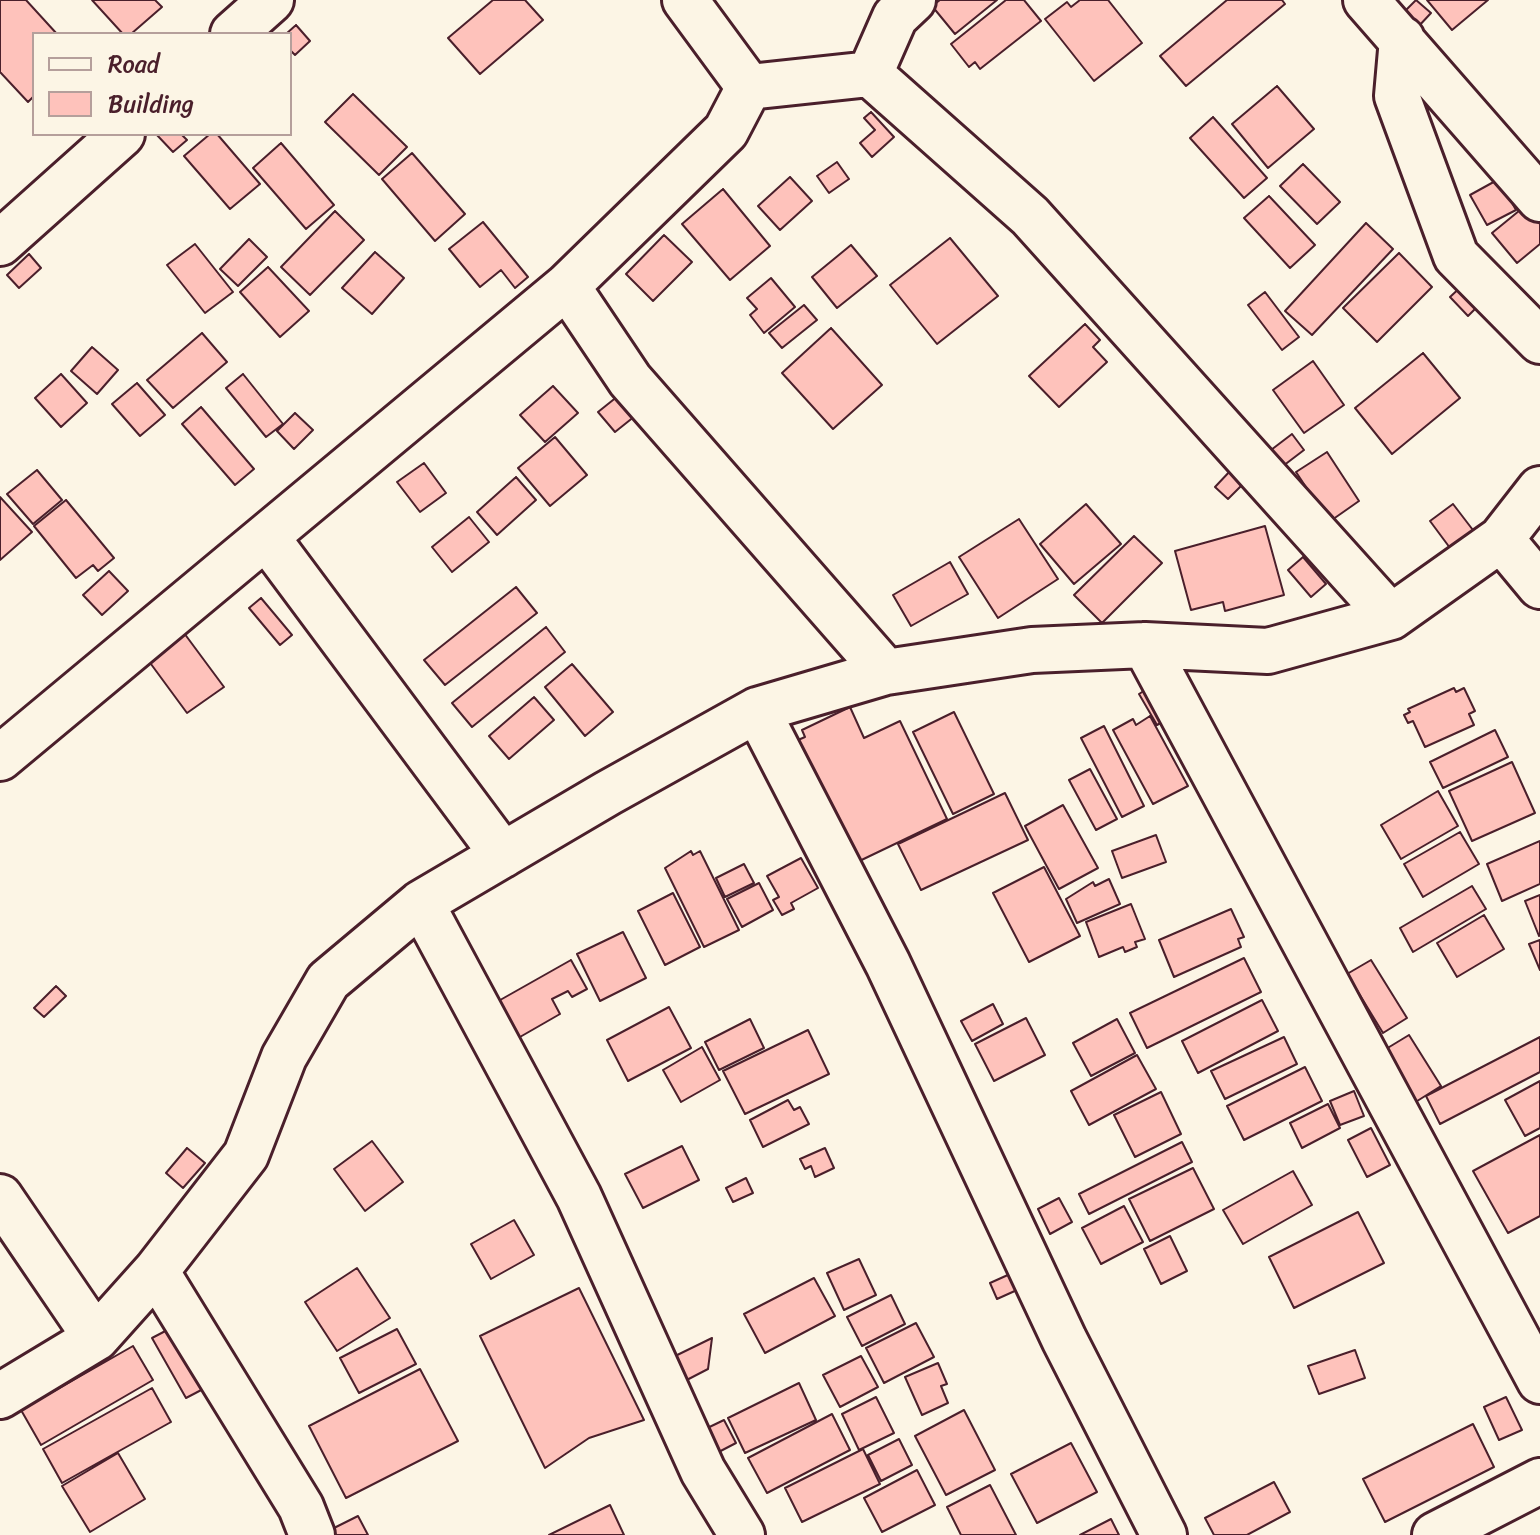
<!DOCTYPE html>
<html>
<head>
<meta charset="utf-8">
<style>
	body { margin:0 }
	#map { position:relative; width:1540px; height:1535px; overflow:hidden; background:#fcf5e5; font-family:Sriracha,sans-serif }
	canvas { display:block }
	.legend { position:absolute; left:32px; top:32px; width:260px; height:104px; box-sizing:border-box; background:#fcf5e5; border:2px solid #b59f9b; margin:0; padding:10px 14px; list-style:none; font-size:24px; color:#4a1f2b }
	.legend li { display:flex; align-items:center; gap:16px; height:40px }
	.legend b { width:40px; border:2px solid #b59f9b }
</style>
</head>
<body>
<div id="map">
<canvas width="1540" height="1535"></canvas>
<ul class="legend">
<li><b style="height:10px;background:#fcf5e5"></b>Road</li>
<li><b style="height:22px;background:#fec2bb"></b>Building</li>
</ul>
</div>
<script>
const context = document.querySelector('canvas').getContext('2d');
context.lineJoin = 'round';
function paint(path, color) {
  context.fillStyle = color;
  context.fill(path, 'evenodd');
}
function toPath(rows) {
  const path = new Path2D();
  for (const r of rows) {
    path.moveTo(r[0], r[1]);
    for (let i = 2; i < r.length; i += 2) path.lineTo(r[i], r[i + 1]);
  }
  return path;
}
function stroke(path, color, width, dash) {
  context.strokeStyle = color;
  context.lineWidth = width;
  context.lineCap = dash ? 'butt' : 'round';
  context.setLineDash(dash || []);
  context.stroke(path);
}
const building = toPath([
	[0,0,26,0,57,34,34,34,34,96,28,102,0,72,0,0],
	[92,0,155,0,162,7,131,34,123,34,92,0],
	[493,0,525,0,543,20,480,74,448,38,493,0],
	[940,0,997,0,955,34,932,6,940,0],
	[1006,0,1024,0,1041,21,980,69,975,62,969,67,951,44,1006,0],
	[1080,0,1108,0,1142,43,1094,81,1045,19,1067,2,1071,7,1080,0],
	[1227,0,1282,0,1285,4,1186,86,1160,56,1227,0],
	[1416,0,1431,13,1417,28,1402,14,1416,0],
	[1427,0,1488,0,1452,30,1427,0],
	[296,25,310,41,295,55,290,50,290,34,286,34,296,25],
	[1277,86,1314,129,1268,168,1232,124,1277,86],
	[353,94,407,147,379,175,325,122,353,94],
	[871,112,894,137,872,157,860,143,875,130,864,118,871,112],
	[1213,117,1267,178,1244,198,1190,138,1213,117],
	[156,134,181,134,187,140,173,152,156,134],
	[210,134,217,134,260,184,230,209,184,156,210,134],
	[281,143,334,205,306,229,253,168,281,143],
	[412,153,465,214,435,241,382,179,412,153],
	[837,162,849,179,829,193,817,176,837,162],
	[1303,164,1340,202,1317,224,1280,186,1303,164],
	[790,177,812,201,780,230,758,206,790,177],
	[1499,179,1516,210,1487,225,1470,195,1499,179],
	[723,189,770,246,730,280,682,224,723,189],
	[1269,196,1315,245,1290,268,1244,218,1269,196],
	[1525,206,1540,224,1540,244,1517,263,1492,233,1525,206],
	[335,211,364,240,310,295,281,267,335,211],
	[483,222,528,277,515,288,501,270,480,287,449,249,483,222],
	[1366,223,1393,249,1312,335,1285,311,1366,223],
	[664,235,692,262,653,301,626,274,664,235],
	[950,238,998,296,937,344,890,285,950,238],
	[249,239,267,257,238,286,220,269,249,239],
	[195,244,233,292,205,313,167,265,195,244],
	[851,245,877,276,837,308,812,277,851,245],
	[375,252,404,278,372,314,342,288,375,252],
	[1399,253,1432,287,1377,342,1343,308,1399,253],
	[29,254,41,268,19,288,7,275,29,254],
	[268,267,309,311,280,337,240,292,268,267],
	[771,278,795,307,764,333,750,315,757,309,747,298,771,278],
	[1465,283,1483,301,1468,316,1450,297,1465,283],
	[1265,292,1299,337,1282,350,1248,305,1265,292],
	[804,305,817,320,782,348,769,333,804,305],
	[1085,324,1100,340,1093,347,1107,362,1059,407,1029,376,1085,324],
	[831,328,882,385,833,429,782,373,831,328],
	[202,333,227,362,173,408,147,380,202,333],
	[92,347,118,370,97,394,71,371,92,347],
	[1423,353,1460,398,1392,454,1355,408,1423,353],
	[1313,361,1344,405,1304,433,1273,390,1313,361],
	[61,374,87,403,61,427,35,398,61,374],
	[243,374,283,424,266,437,226,388,243,374],
	[137,383,165,415,140,436,112,404,137,383],
	[553,386,578,413,545,442,520,415,553,386],
	[618,396,635,416,615,432,598,412,618,396],
	[201,407,254,469,235,485,182,424,201,407],
	[295,413,313,430,294,449,277,431,295,413],
	[1292,434,1304,450,1283,466,1271,450,1292,434],
	[555,437,587,475,550,506,518,468,555,437],
	[1327,452,1359,501,1329,522,1296,472,1327,452],
	[424,463,446,493,420,512,397,482,424,463],
	[37,470,62,500,33,524,7,494,37,470],
	[1231,470,1244,483,1228,499,1215,487,1231,470],
	[516,477,536,500,497,535,477,512,516,477],
	[0,497,32,532,0,560,0,497],
	[66,500,114,558,98,571,93,565,76,578,34,526,66,500],
	[1086,504,1121,544,1074,584,1040,544,1086,504],
	[1453,504,1476,534,1453,552,1430,521,1453,504],
	[469,517,489,542,452,572,432,547,469,517],
	[1019,519,1058,579,998,618,959,557,1019,519],
	[1265,526,1284,595,1225,611,1223,602,1191,610,1175,551,1265,526],
	[1134,536,1162,563,1102,623,1074,595,1134,536],
	[1303,557,1326,584,1311,597,1288,570,1303,557],
	[950,562,968,594,911,626,893,595,950,562],
	[109,571,128,591,102,615,83,595,109,571],
	[516,587,537,613,445,685,424,660,516,587],
	[261,598,292,635,280,645,249,608,261,598],
	[546,627,565,652,472,727,452,703,546,627],
	[184,633,224,687,187,713,148,660,184,633],
	[572,664,613,712,585,736,545,687,572,664],
	[1150,687,1168,719,1157,725,1139,694,1150,687],
	[1454,688,1456,692,1464,688,1475,711,1469,714,1474,725,1425,747,1413,721,1408,723,1404,715,1410,712,1408,709,1454,688],
	[534,697,554,720,509,759,489,736,534,697],
	[850,707,864,738,900,721,947,819,849,866,791,743,805,737,802,730,850,707],
	[954,712,994,794,953,814,913,732,954,712],
	[1150,716,1188,786,1153,804,1113,730,1133,719,1136,725,1150,716],
	[1104,726,1144,806,1122,817,1081,738,1104,726],
	[1495,730,1508,757,1443,788,1430,762,1495,730],
	[1512,762,1535,813,1472,841,1449,791,1512,762],
	[1090,769,1117,819,1096,830,1069,780,1090,769],
	[1438,791,1458,826,1401,859,1381,825,1438,791],
	[1005,793,1028,840,921,890,898,844,1005,793],
	[1063,805,1098,868,1059,889,1025,826,1063,805],
	[1460,832,1479,864,1423,897,1404,864,1460,832],
	[1156,835,1166,862,1122,878,1112,851,1156,835],
	[1540,841,1540,884,1502,901,1487,864,1540,841],
	[691,851,693,855,700,851,739,930,704,947,665,868,691,851],
	[801,858,818,888,791,903,794,909,782,915,773,900,779,897,767,876,801,858],
	[744,864,754,883,725,897,716,878,744,864],
	[1044,867,1080,936,1029,962,993,893,1044,867],
	[1109,879,1120,904,1077,923,1066,899,1093,882,1095,886,1109,879],
	[759,883,773,910,742,927,727,899,759,883],
	[1472,886,1486,909,1413,952,1400,928,1472,886],
	[673,893,700,947,665,965,638,911,673,893],
	[1540,895,1540,935,1539,936,1525,901,1540,895],
	[1131,904,1145,939,1135,942,1137,947,1125,952,1123,947,1099,957,1086,922,1131,904],
	[1231,909,1244,937,1238,939,1241,947,1174,977,1159,940,1231,909],
	[1484,915,1504,949,1457,977,1437,943,1484,915],
	[623,932,646,978,600,1001,577,954,623,932],
	[1540,940,1540,970,1529,944,1540,940],
	[1244,958,1261,992,1147,1048,1130,1013,1244,958],
	[571,960,587,989,572,997,568,991,552,999,560,1014,506,1045,486,1008,571,960],
	[1371,960,1407,1018,1383,1033,1347,974,1371,960],
	[56,986,66,996,44,1017,34,1008,56,986],
	[1262,1000,1278,1031,1198,1073,1182,1041,1262,1000],
	[993,1004,1003,1024,972,1041,961,1021,993,1004],
	[669,1007,691,1048,628,1081,607,1040,669,1007],
	[1026,1018,1045,1055,994,1081,975,1044,1026,1018],
	[750,1019,764,1048,719,1070,705,1042,750,1019],
	[1117,1019,1135,1053,1091,1076,1073,1043,1117,1019],
	[808,1030,829,1074,745,1114,723,1071,808,1030],
	[1409,1035,1441,1086,1414,1103,1381,1052,1409,1035],
	[1284,1037,1297,1064,1225,1099,1211,1071,1284,1037],
	[1540,1037,1540,1072,1440,1124,1426,1096,1540,1037],
	[702,1047,720,1080,681,1102,663,1070,702,1047],
	[1137,1055,1156,1089,1089,1125,1071,1091,1137,1055],
	[1305,1067,1322,1101,1244,1140,1227,1106,1305,1067],
	[1540,1081,1540,1128,1525,1136,1505,1100,1540,1081],
	[1354,1091,1364,1116,1340,1125,1330,1101,1354,1091],
	[1161,1092,1181,1134,1135,1157,1114,1115,1161,1092],
	[788,1100,794,1110,800,1107,809,1124,763,1147,750,1120,788,1100],
	[1328,1104,1340,1128,1302,1148,1290,1123,1328,1104],
	[1371,1128,1390,1165,1367,1177,1348,1140,1371,1128],
	[1540,1135,1540,1216,1508,1233,1473,1171,1540,1135],
	[372,1141,403,1182,365,1211,334,1169,372,1141],
	[1182,1142,1192,1162,1089,1214,1079,1194,1182,1142],
	[682,1146,699,1180,643,1208,625,1174,682,1146],
	[187,1148,205,1163,183,1188,166,1173,187,1148],
	[825,1148,834,1168,815,1177,811,1166,805,1169,800,1159,825,1148],
	[1193,1168,1214,1209,1150,1241,1129,1199,1193,1168],
	[1293,1171,1312,1205,1243,1244,1223,1210,1293,1171],
	[746,1178,753,1193,733,1202,726,1188,746,1178],
	[1059,1198,1072,1222,1050,1234,1038,1209,1059,1198],
	[1124,1206,1143,1242,1101,1264,1082,1228,1124,1206],
	[1358,1212,1384,1263,1294,1308,1269,1257,1358,1212],
	[514,1220,534,1255,491,1279,471,1244,514,1220],
	[1170,1236,1187,1271,1161,1284,1144,1249,1170,1236],
	[859,1259,876,1295,844,1310,827,1273,859,1259],
	[357,1268,390,1318,337,1351,305,1302,357,1268],
	[1010,1274,1017,1290,997,1299,990,1283,1010,1274],
	[814,1278,835,1316,765,1353,744,1314,814,1278],
	[579,1288,644,1420,589,1438,545,1468,480,1336,579,1288],
	[891,1295,905,1324,862,1346,847,1317,891,1295],
	[916,1323,934,1357,884,1383,866,1348,916,1323],
	[173,1327,207,1387,186,1398,152,1338,173,1327],
	[397,1329,416,1364,359,1393,340,1358,397,1329],
	[712,1338,708,1369,679,1384,667,1360,712,1338],
	[133,1346,153,1380,41,1445,21,1410,133,1346],
	[1355,1350,1365,1378,1319,1394,1308,1366,1355,1350],
	[861,1356,878,1387,840,1407,823,1375,861,1356],
	[938,1363,947,1384,941,1386,948,1403,922,1415,905,1377,938,1363],
	[420,1369,458,1441,346,1498,309,1426,420,1369],
	[799,1383,816,1420,745,1453,728,1418,799,1383],
	[152,1388,171,1422,62,1483,43,1449,152,1388],
	[876,1397,894,1433,859,1450,842,1414,876,1397],
	[1506,1397,1522,1430,1499,1440,1484,1407,1506,1397],
	[964,1410,995,1470,946,1495,915,1436,964,1410],
	[832,1414,850,1450,767,1493,748,1458,832,1414],
	[724,1420,736,1443,711,1456,699,1432,724,1420],
	[1473,1424,1494,1467,1385,1522,1363,1479,1473,1424],
	[899,1439,912,1465,881,1481,868,1455,899,1439],
	[1071,1443,1097,1492,1037,1523,1011,1474,1071,1443],
	[863,1449,880,1484,802,1522,785,1488,863,1449],
	[118,1453,145,1499,90,1532,62,1486,118,1453],
	[917,1470,935,1505,882,1532,864,1498,917,1470],
	[1274,1482,1290,1512,1247,1535,1214,1535,1205,1518,1274,1482],
	[990,1485,1016,1535,961,1535,947,1507,990,1485],
	[610,1505,624,1535,549,1535,610,1505],
	[358,1516,368,1535,328,1535,326,1532,358,1516],
	[1111,1519,1119,1535,1080,1535,1111,1519]
]);
const minor = toPath([
	[1366,0,1540,199],
	[233,34,271,0],
	[1402,39,1397,96,1456,256,1540,341],
	[870,74,1030,216,1391,617],
	[749,87,870,74,895,17,913,0],
	[0,243,122,134],
	[567,286,630,380,886,672],
	[267,538,503,855],
	[1501,539,1540,586],
	[1145,645,1540,1381],
	[757,710,888,964,1064,1339,1164,1535],
	[0,758,567,286,726,131,749,87,685,0],
	[421,903,579,1197,703,1471,742,1535],
	[0,1197,96,1338],
	[156,1271,301,1507,312,1535],
	[0,1396,96,1338,156,1271,246,1155,284,1057,328,981,421,903,608,793,757,710,886,672,1032,650,1145,645,1268,651,1391,617,1501,539,1540,489],
	[1435,1535,1540,1481]
]);
paint(building, '#fec2bb');
stroke(building, '#4a1f2b', 2);
stroke(minor, '#4a1f2b', 50);
stroke(minor, '#fcf5e5', 44);
</script>
</body>
</html>
